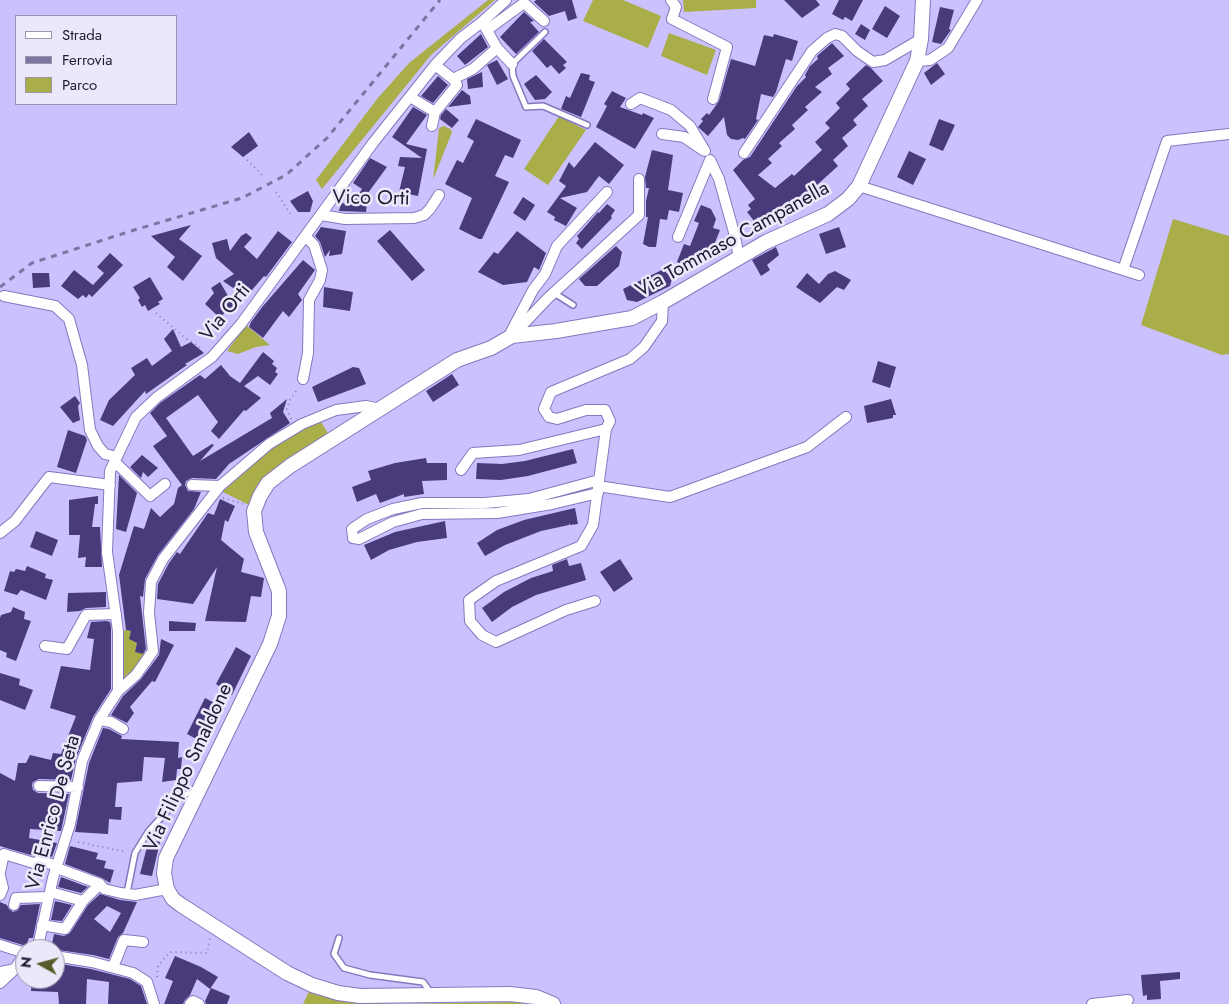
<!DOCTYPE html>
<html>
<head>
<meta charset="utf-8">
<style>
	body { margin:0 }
	#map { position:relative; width:1229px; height:1004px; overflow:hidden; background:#cbc1fe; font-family:Jost,sans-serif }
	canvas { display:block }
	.legend { position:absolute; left:15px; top:15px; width:162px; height:90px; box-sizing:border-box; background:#ebe9f9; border:1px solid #9996ab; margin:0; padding:6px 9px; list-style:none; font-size:15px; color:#1f1935 }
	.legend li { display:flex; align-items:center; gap:10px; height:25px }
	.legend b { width:25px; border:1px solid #9996ab }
	.north { position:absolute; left:15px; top:939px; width:50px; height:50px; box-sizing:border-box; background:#ebe9f9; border:1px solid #9996ab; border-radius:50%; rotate:277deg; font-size:14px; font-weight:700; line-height:20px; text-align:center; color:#1f1935 }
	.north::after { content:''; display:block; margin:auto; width:18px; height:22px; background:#585b29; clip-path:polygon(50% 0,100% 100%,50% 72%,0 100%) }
</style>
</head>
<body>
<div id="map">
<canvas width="1229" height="1004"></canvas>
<ul class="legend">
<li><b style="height:6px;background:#fff"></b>Strada</li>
<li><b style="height:6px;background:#7c74a1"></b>Ferrovia</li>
<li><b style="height:14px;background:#a9ae48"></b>Parco</li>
</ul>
<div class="north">N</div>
</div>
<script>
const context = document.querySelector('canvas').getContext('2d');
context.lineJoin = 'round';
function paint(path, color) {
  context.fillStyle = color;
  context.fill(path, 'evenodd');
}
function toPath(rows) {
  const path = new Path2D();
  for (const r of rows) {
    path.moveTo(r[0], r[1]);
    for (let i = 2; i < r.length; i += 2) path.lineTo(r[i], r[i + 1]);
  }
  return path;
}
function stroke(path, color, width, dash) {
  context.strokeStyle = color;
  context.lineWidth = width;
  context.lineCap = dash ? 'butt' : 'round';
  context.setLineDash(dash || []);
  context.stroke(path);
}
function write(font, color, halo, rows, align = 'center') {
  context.font = font + ' Jost,sans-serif';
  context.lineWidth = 5;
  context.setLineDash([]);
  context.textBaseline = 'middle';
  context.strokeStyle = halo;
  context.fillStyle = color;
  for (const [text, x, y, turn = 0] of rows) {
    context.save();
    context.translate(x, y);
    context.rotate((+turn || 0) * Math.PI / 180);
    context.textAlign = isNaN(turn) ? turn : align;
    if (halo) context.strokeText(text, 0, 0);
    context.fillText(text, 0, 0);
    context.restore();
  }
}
const green = toPath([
	[488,0,495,0,431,55,322,189,316,180,377,99,409,63],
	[593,0,623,0,661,16,648,48,583,21],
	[683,0,756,0,756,8,684,12],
	[669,33,716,50,707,75,661,56],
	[559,116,586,130,548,185,524,169],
	[444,126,450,129,452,132,433,180,439,128],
	[1173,219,1229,236,1229,354,1222,355,1141,325],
	[246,325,270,345,256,347,238,354,227,351],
	[318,417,329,435,264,479,249,505,221,491,241,469],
	[126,630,131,631,130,639,137,643,135,652,147,654,118,691,118,631],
	[312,985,349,1001,397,1004,517,1002,525,1004,303,1004]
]);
const building = toPath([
	[536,0,572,0,577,18,568,21,565,11,549,16,534,2],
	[784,0,816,0,820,5,802,18],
	[839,0,863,0,852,21,845,17,843,20,832,14],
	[885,6,900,16,887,38,872,29],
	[940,7,954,10,949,29,951,30,941,44,932,42],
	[524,12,534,21,530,22,539,32,516,54,500,37],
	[861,24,870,30,865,40,855,34],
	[481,34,488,47,465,65,457,56],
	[774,34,798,41,792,61,786,59,776,92,773,97,761,94,756,119,758,120,745,139,743,138,738,140,731,139,727,135,724,117,708,136,698,127,703,121,701,119,707,113,709,115,719,101,731,59,755,66,764,35,773,37],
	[544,39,567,62,563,65,566,68,559,74,551,65,547,68,532,51],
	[832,43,844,56,828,68,832,74,815,87,822,92,805,107,808,110,792,125,795,129,779,143,782,146,768,159,772,163,758,175,775,188,792,174,794,176,822,150,815,142,830,128,825,123,840,108,836,103,850,89,846,84,866,65,871,68,883,81,862,99,868,106,853,120,857,125,842,138,848,146,833,160,838,166,807,194,806,191,790,205,788,201,771,214,773,217,763,224,758,217,754,221,747,212,751,209,748,205,755,199,733,170,743,160,750,157,797,86,806,77,805,75,810,66,818,59,817,56],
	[497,60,508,79,497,85,487,65],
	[937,63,945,74,931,85,924,73],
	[482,72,483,87,468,89,467,79],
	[581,73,590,75,589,80,595,82,581,117,561,109,566,96,570,98],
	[536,75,552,92,545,99,535,100,524,84],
	[438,76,448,85,433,103,421,96],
	[462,90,470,96,471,104,448,107],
	[612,91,626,98,620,107,642,115,643,113,654,118,635,149,596,127,607,106,604,104],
	[413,107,427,115,406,144,427,149,418,196,399,192,405,167,398,166,400,157,422,158,392,137],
	[446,109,459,120,452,128,440,119,441,115],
	[476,119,521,140,513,158,505,155,495,176,509,182,482,239,479,239,459,229,472,198,445,184,457,160,463,163,474,141,467,137],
	[939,119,955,125,943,151,929,145],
	[249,132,258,146,243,157,231,147],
	[595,142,624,165,609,184,599,176,587,192,560,198,577,208,566,226,554,220,555,217,547,212,566,186,559,181,569,162,574,168],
	[652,150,673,155,668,190,683,193,679,212,669,210,667,220,660,219,656,247,649,247,643,244,648,217,646,217,646,201,649,188,646,188,645,177],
	[909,151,926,159,913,185,897,177],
	[370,158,387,167,368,193,366,212,339,211,341,203,352,204,362,189,353,183],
	[308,191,313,201,310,212,298,212,290,201],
	[523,197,535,205,525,221,513,213],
	[607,204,615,210,611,216,612,218,582,249,576,243,579,239,577,236,598,212,599,213],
	[701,205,711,209,716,219,713,228,720,230,710,255,701,251,695,263,687,266,677,262,684,244,690,246,699,223,694,221],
	[191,225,179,239,202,256,183,281,167,267,175,257,151,236],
	[321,227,346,231,342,254,329,256,330,250,325,257,320,242,315,236],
	[839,227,846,247,826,254,819,234],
	[390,230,425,270,412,281,377,241],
	[278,231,292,242,266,277,264,276,246,297,223,281,234,274,216,258,212,243,227,239,230,251,241,236,246,233,252,238,244,247,257,259],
	[517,231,546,253,539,270,534,267,527,282,503,285,478,272,494,252,498,254],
	[616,246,622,252,619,266,597,286,585,286,579,279],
	[776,247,779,255,767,265,770,270,761,276,752,260],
	[110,253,123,265,92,297,89,294,86,298,83,295,78,299,61,286,74,270,93,285,104,273,97,267],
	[303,260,315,270,298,294,302,300,289,317,283,311,263,338,249,327,251,322,263,306],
	[668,267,666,273,673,275,670,286,637,302,627,300,623,289],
	[835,271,851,280,844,290,837,287,820,303,796,287,807,273,819,284,828,274],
	[32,273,49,273,50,287,33,288],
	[150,277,163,299,158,302,160,304,148,311,145,305,142,307,138,300,140,298,133,287],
	[220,282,235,308,230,314,226,311,220,318,205,304,214,293,211,288],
	[324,287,353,292,350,311,323,307],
	[173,329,181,347,191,342,204,353,185,364,187,365,146,394,145,391,113,426,100,420,109,400,135,375,131,368,147,358,152,366,172,351,164,339],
	[263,352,274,361,272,364,277,368,275,372,278,374,270,385,258,376,244,386,261,398,246,411,244,410,219,439,211,431,218,422,198,395,166,418,193,456,212,444,214,445,200,461,272,418,270,413,287,399,283,412,290,423,229,464,216,479,192,478,186,481,185,485,188,491,201,492,194,509,158,555,145,579,143,597,140,596,146,649,143,654,135,652,137,643,129,639,131,631,126,630,119,575,134,526,144,529,151,508,160,517,174,504,178,488,182,485,153,446,167,436,150,413,160,403,200,375,205,379,221,365,230,376,240,383],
	[878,361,896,367,890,388,872,382],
	[353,367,359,368,366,384,318,402,312,387],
	[452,374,459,385,433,402,426,391],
	[75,396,80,403,78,406,80,420,73,423,60,407],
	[891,399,896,415,893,415,893,418,867,423,864,406],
	[68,430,85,436,87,440,76,473,57,467],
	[573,449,577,463,528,476,501,480,476,479,477,463,502,464,525,461],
	[142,455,158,468,148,477,143,472,141,478,130,467],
	[426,458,427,463,447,463,447,480,422,481,424,494,404,497,404,494,380,503,376,494,357,502,352,487,371,480,368,471,395,463],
	[119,475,137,493,126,532,116,529],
	[98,496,98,504,95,504,92,527,100,527,102,567,85,567,86,557,78,558,80,535,69,535,69,500],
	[220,499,235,506,228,522,225,520,221,540,244,559,241,572,264,578,261,597,251,596,246,622,205,621,217,567,193,604,157,599,158,584,169,563,177,552,180,554,208,513,214,515],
	[575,508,578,524,570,525,569,523,569,525,541,531,505,545,485,556,477,543,497,530,524,520],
	[445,521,447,538,417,542,389,550,371,560,364,545,395,532],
	[36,531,58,540,52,556,30,547],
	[567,559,569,566,581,563,586,580,536,595,512,607,492,622,482,608,504,592,531,578,553,571,552,565],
	[620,559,633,579,614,592,600,572],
	[27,566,46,574,45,578,53,580,46,600,21,590,17,595,4,591,10,571,14,572,16,569,25,571],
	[106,592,106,607,86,608,80,611,67,612,68,593],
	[13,607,25,612,24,619,31,621,16,661,6,657,7,653,0,650,0,618,1,615,11,612],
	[106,621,110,622,111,627,111,689,93,717,76,758,71,780,39,779,33,782,32,785,33,790,38,793,69,794,61,831,30,829,29,838,57,843,52,857,38,853,34,856,3,847,0,846,0,773,15,781,18,763,26,763,30,755,51,760,53,753,61,754,76,716,50,708,61,666,90,670,94,639,87,638,91,622],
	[169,621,196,623,195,631,169,631],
	[161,639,174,645,155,682,152,681,130,707,134,713,127,723,111,715,123,696,141,679,159,655],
	[236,647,251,656,232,695,216,684],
	[0,673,20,679,19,685,33,690,25,710,0,700],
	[205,698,224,708,204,743,187,734],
	[103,728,109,729,122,736,121,739,179,742,178,758,182,757,181,769,177,769,176,780,162,782,165,758,144,757,142,781,117,783,115,807,122,807,121,820,109,819,108,834,75,832,89,763],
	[149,839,160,842,152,876,140,874],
	[70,846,98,853,96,859,106,861,104,868,114,870,110,883,102,878,65,864],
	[61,877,88,887,81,893,58,887],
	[100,894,120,900,137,902,123,933,118,937,109,959,93,955,51,949,54,934,64,936,70,933,88,905],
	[107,906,121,913,110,932,94,919],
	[55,901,72,905,62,921,51,920],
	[0,902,7,905,9,909,13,912,18,910,21,905,40,904,33,938,29,938,26,946,0,938],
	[175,956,201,967,218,977,210,989,197,979,190,995,185,1000,183,1004,164,1004,173,981,165,978],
	[55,963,91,969,130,979,141,986,147,1004,108,1004,109,982,87,979,86,1004,59,1004,58,992,31,991,32,979,55,979],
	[1180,972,1180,979,1160,981,1161,999,1147,1000,1147,995,1143,996,1141,975],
	[211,988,230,996,227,1004,206,1004,205,1001]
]);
const path = toPath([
	[247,160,263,176],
	[276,192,291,215],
	[156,313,183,336,203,350],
	[291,419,287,409,290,400,298,388],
	[223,498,243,504],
	[78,842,127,852],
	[157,977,158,966,170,952,207,953,210,938]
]);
const lane = toPath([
	[545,32,512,64,513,76,526,107,543,106,587,125],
	[554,293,573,305],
	[128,888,135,853,148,832,177,800,196,788],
	[339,938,334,954,344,968,370,975,423,982,431,993]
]);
const street = toPath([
	[671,0,676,7,672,19,727,47,713,99],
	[484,25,497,48,512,64],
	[487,30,524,3,544,21],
	[917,61,930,60,948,48,977,0],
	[435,65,453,79],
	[410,97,435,112],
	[631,104,640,98,671,110,690,126,705,151],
	[432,126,435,112,457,85,453,79,473,69,497,48],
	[662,134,684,137,703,150],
	[744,153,812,51,827,38,835,34,842,36,857,51,873,62,885,60,921,39],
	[859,186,1139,275],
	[321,215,345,219,414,218,424,215,430,209,439,195],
	[678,237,710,160,719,179,735,236,739,259],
	[1123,270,1167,141,1229,134],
	[4,296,55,306,69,319,82,365,90,430,98,446,105,454,117,457],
	[511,332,533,290,545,274,557,246,607,192],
	[512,336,548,298,639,215,639,179],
	[303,379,308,353,309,300,320,280,322,270,314,245,306,237],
	[115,462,150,496,165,484],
	[461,470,473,453,519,450,606,429],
	[192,485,220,486],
	[598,486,670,497,807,447,846,417],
	[598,493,552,504,497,513,422,514,393,522,359,539,353,538,352,529,367,519,393,509,422,503,485,503,529,499,599,480],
	[0,533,15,521,49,477,110,485],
	[595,601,566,610,496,642,482,635,470,621,469,600,496,581,581,546,593,525,606,429,610,421,605,410,586,410,557,419,549,417,544,409,551,392,630,359,644,347,662,321,663,302],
	[45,646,67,649,86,615,116,614],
	[118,691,118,631,107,552,110,471,136,417,156,398,212,357,241,324,373,143,435,65,461,38,482,22,506,0],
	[99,720,111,722,123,729],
	[39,786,78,787],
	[4,854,37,864,39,860,57,866],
	[57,868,100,884,104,889,121,893,135,895,167,889],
	[0,872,4,854],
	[0,876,3,888,0,895],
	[50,892,83,901],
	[14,905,16,898,48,897],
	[42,925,65,929,83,901,100,884],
	[0,945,25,953],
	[35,949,38,946,53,878,70,824,82,761,99,720,118,691,136,675,153,651,149,613,151,582,163,559,220,486,269,444,302,424,336,410,366,406,380,409],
	[55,956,92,962,133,973,147,982,154,1004],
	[113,967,124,940,143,942],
	[0,972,15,969],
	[0,983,15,969,25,953],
	[190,1004,193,1001,199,1004],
	[1092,1004,1128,1000]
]);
const secondary = toPath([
	[553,1004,536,997,510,994,360,996,338,993,312,985,287,973,181,905,173,899,167,889,164,873,166,858,270,644,279,616,279,591,256,532,254,511,260,496,268,483,290,466,457,360,491,348,512,336,556,331,632,318,663,302,766,242,828,214,848,199,859,186,917,61,921,39,923,0]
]);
const rail = toPath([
	[0,287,32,263,131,231,242,198,286,175,327,138,440,0]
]);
const streetNames = [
	["Vico Orti",371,199,1],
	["Via Tommaso Campanella",733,240,-29],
	["Via Orti",226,313,-51],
	["Via Filippo Smaldone",189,768,-65],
	["Via Enrico De Seta",54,813,-75]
];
paint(green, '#a9ae48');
paint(building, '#493a7b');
stroke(lane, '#8678be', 8);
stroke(street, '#8678be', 12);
stroke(secondary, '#8678be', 16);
stroke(path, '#887fb0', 2, [1, 4]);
stroke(lane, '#fff', 5);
stroke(street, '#fff', 10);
stroke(secondary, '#fff', 14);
stroke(rail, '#7c74a1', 3, [6, 6]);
write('20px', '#1f1935', '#ebe9f9', streetNames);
</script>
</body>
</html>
